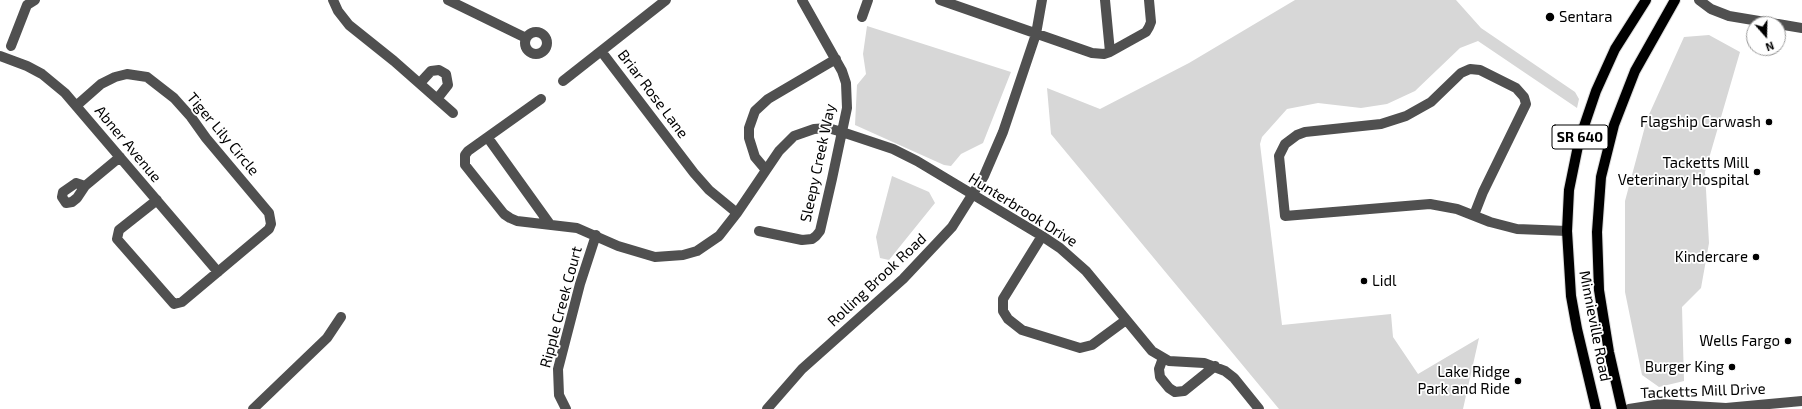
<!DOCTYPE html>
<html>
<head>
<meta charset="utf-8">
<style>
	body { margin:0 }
	#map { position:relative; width:1802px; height:409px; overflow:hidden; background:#fff; font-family:"Exo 2",sans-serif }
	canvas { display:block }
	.north { position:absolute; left:1746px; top:16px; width:40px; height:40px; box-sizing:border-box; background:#fff; border:1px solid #999; border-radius:50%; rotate:160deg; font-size:11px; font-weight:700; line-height:16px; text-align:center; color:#000 }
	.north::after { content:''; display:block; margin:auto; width:14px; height:18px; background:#000; clip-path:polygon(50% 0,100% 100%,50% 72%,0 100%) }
</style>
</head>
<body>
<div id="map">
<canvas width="1802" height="409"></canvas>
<div class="north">N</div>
</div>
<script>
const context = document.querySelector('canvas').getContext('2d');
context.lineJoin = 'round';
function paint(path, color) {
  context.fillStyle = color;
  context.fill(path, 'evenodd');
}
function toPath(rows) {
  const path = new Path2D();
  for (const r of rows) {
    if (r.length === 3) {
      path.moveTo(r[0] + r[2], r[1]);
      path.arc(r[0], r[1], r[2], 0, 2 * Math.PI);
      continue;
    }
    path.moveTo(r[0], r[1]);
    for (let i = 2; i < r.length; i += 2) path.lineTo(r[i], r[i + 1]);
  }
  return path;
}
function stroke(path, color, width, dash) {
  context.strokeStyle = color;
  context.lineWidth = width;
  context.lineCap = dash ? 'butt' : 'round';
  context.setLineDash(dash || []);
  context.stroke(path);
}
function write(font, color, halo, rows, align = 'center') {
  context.font = font + ' "Exo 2",sans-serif';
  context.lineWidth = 3.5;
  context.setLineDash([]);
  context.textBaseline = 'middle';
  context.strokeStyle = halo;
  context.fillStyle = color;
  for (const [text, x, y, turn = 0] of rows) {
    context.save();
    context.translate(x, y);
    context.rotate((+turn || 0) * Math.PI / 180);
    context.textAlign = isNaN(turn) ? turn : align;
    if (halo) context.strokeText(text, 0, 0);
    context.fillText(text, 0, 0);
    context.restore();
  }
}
const green = toPath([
	[1295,0,1456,0,1481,28,1575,92,1579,99,1577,108,1478,41,1460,48,1415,91,1387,104,1361,108,1318,103,1287,109,1262,137,1260,144,1282,325,1391,314,1393,337,1418,374,1479,338,1463,409,1279,409,1051,134,1047,88,1100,109,1189,63],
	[867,26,1011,72,983,143,961,154,951,166,944,165,855,125,857,85,866,74,863,54],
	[1709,35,1740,52,1705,172,1709,243,1701,288,1682,307,1684,381,1659,387,1642,375,1625,292,1625,201,1647,119,1684,37],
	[892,176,929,192,935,203,889,260,880,258,876,237]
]);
const minor = toPath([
	[333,0,338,11,349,25,394,61,453,113],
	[448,0,526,38],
	[940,0,1092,53,1104,54,1110,52],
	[1105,0,1110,52,1146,32,1149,27,1151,22,1149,0],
	[1699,0,1711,9,1729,16,1777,24],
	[862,17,868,0],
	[1778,24,1802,28],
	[536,43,11],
	[11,46,27,5,35,0],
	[601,51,694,173,709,190,737,213],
	[0,56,27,66,42,74,65,93,218,272],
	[563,81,666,0],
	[420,83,431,71,439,70,446,74,448,85,437,99],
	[541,99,468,151,465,155,465,165,504,214,510,218,517,221,577,228,618,246,655,257,683,255,697,251,719,236,737,213,779,151,794,136,814,129,828,128,842,132,893,149,917,161,1042,236,1060,248,1086,271,1152,351,1169,361,1204,363,1225,371,1234,378,1259,409],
	[76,106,101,84,115,77,127,74,147,77,174,98,191,117,206,138,269,213,271,224,269,229,182,302,174,304,117,239,119,230,157,200],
	[488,138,549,223],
	[766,170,755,157,749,138,749,128,755,111,768,99,836,59],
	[76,183,85,186,77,198,72,202,66,203,62,197,63,192,76,183],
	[85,186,120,157],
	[1474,215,1483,192,1526,104,1524,97,1516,88,1480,70,1470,69,1461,73,1431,102,1406,116,1381,124,1305,132,1297,135,1285,144,1279,156,1285,216,1430,204,1457,209,1490,222,1517,229,1567,231],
	[759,231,802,240,812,239,816,236,820,231,832,179,847,108,846,83,842,71,802,0],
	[1042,236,1003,299,1003,311,1008,319,1022,330,1080,348,1092,345,1126,320],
	[1163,358,1159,369,1160,377,1169,388,1175,392,1184,391,1215,366],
	[253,409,327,338,341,317],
	[566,409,559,395,558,369,580,284,596,235],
	[767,409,802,369,903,279,952,227,984,176,1003,132,1036,34,1042,0],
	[1629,409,1661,404,1726,408,1802,401]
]);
const major = toPath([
	[1596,409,1577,329,1571,296,1567,231,1569,190,1579,141,1596,91,1615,49,1646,0],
	[1622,409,1609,352,1599,290,1597,232,1601,177,1614,125,1635,71,1675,0]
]);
const markers = [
	[1550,17,5,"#000"],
	[1769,122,4,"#000"],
	[1757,172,4,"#000"],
	[1756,257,4,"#000"],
	[1364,281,4,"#000"],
	[1788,341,4,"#000"],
	[1732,367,4,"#000"],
	[1518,381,4,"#000"]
];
const shields = [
	[1580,137,56]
];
const shieldNames = [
	["SR 640",1580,137]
];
const poiNames = [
	["Sentara",1559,17,"left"],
	["Flagship Carwash",1761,122],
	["Tacketts Mill",1749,163],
	["Veterinary Hospital",1749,180],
	["Kindercare",1748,257],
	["Lidl",1372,281,"left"],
	["Wells Fargo",1780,341],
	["Burger King",1724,367],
	["Lake Ridge",1510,372],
	["Park and Ride",1510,389]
];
const streetNames = [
	["Briar Rose Lane",653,94,53],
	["Tiger Lily Circle",223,134,50],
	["Abner Avenue",128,144,50],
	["Sleepy Creek Way",818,163,-78],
	["Hunterbrook Drive",1023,210,32],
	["Rolling Brook Road",877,280,-43],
	["Ripple Creek Court",561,307,-75],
	["Minnieville Road",1595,326,79],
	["Tacketts Mill Drive",1703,391,-2]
];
paint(green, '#d7d7d7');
stroke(major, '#dbdbdb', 12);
stroke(minor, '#505050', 10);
stroke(major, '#000', 10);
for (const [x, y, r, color] of markers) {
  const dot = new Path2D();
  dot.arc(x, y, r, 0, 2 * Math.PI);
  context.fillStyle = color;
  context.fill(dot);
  stroke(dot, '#fff', 1.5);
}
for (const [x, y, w] of shields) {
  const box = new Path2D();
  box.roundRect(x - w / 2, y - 12, w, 24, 3);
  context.fillStyle = '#fff';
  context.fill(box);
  stroke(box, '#000', 1);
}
write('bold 14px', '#000', null, shieldNames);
write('15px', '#000', '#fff', poiNames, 'right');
write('15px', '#000', '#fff', streetNames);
</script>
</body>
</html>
